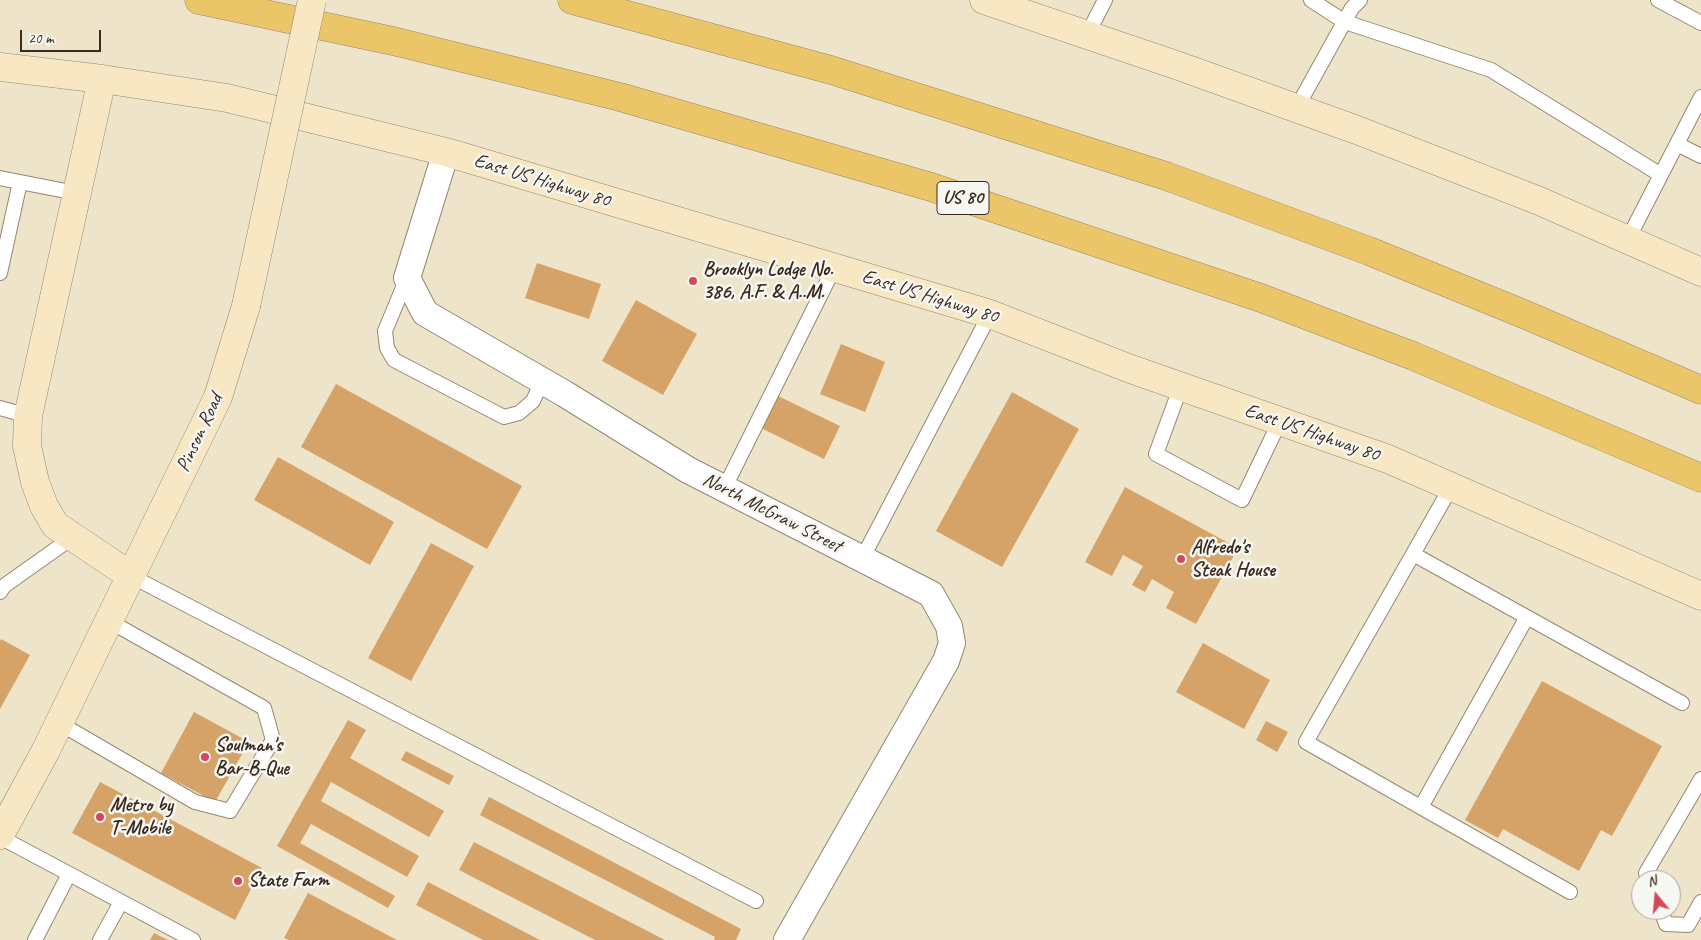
<!DOCTYPE html>
<html>
<head>
<meta charset="utf-8">
<style>
	body { margin:0 }
	#map { position:relative; width:1701px; height:940px; overflow:hidden; background:#eee4ca; font-family:Caveat,sans-serif }
	canvas { display:block }
	.north { position:absolute; left:1631px; top:870px; width:50px; height:50px; box-sizing:border-box; background:#f6f6f2; border:1px solid #aba49d; border-radius:50%; rotate:343deg; font-size:14px; font-weight:700; line-height:20px; text-align:center; color:#3b2a1e }
	.north::after { content:''; display:block; margin:auto; width:18px; height:22px; background:#d1495b; clip-path:polygon(50% 0,100% 100%,50% 72%,0 100%) }
	.scale { position:absolute; left:20px; top:30px; width:81px; height:22px; box-sizing:border-box; border:2px solid #3b2a1e; border-top:0; padding-left:6px; font-size:15px; line-height:18px; white-space:nowrap; color:#3b2a1e; -webkit-text-stroke:4px #f6f6f2; paint-order:stroke }
</style>
</head>
<body>
<div id="map">
<canvas width="1701" height="940"></canvas>
<div class="north">N</div>
<div class="scale">20 m</div>
</div>
<script>
const context = document.querySelector('canvas').getContext('2d');
context.lineJoin = 'round';
function paint(path, color) {
  context.fillStyle = color;
  context.fill(path, 'evenodd');
}
function toPath(rows) {
  const path = new Path2D();
  for (const r of rows) {
    path.moveTo(r[0], r[1]);
    for (let i = 2; i < r.length; i += 2) path.lineTo(r[i], r[i + 1]);
  }
  return path;
}
function stroke(path, color, width, dash) {
  context.strokeStyle = color;
  context.lineWidth = width;
  context.lineCap = dash ? 'butt' : 'round';
  context.setLineDash(dash || []);
  context.stroke(path);
}
function write(font, color, halo, rows, align = 'center') {
  context.font = font + ' Caveat,sans-serif';
  context.lineWidth = 5;
  context.setLineDash([]);
  context.textBaseline = 'middle';
  context.strokeStyle = halo;
  context.fillStyle = color;
  for (const [text, x, y, turn = 0] of rows) {
    context.save();
    context.translate(x, y);
    context.rotate((+turn || 0) * Math.PI / 180);
    context.textAlign = isNaN(turn) ? turn : align;
    if (halo) context.strokeText(text, 0, 0);
    context.fillText(text, 0, 0);
    context.restore();
  }
}
const building = toPath([
	[537,263,601,284,589,319,525,298],
	[636,300,697,334,663,395,602,361],
	[841,344,885,362,865,412,820,394],
	[336,384,522,486,487,549,301,447],
	[1012,392,1079,429,1002,567,936,531],
	[776,395,840,426,824,459,759,427],
	[278,457,394,522,370,565,254,500],
	[1125,487,1238,548,1196,624,1166,608,1174,592,1152,579,1145,592,1132,585,1143,566,1123,555,1112,576,1085,562],
	[431,543,474,566,411,681,368,658],
	[1,639,30,655,0,709,0,641],
	[1203,643,1270,680,1244,729,1176,692],
	[1542,681,1662,746,1612,836,1601,830,1579,871,1503,829,1498,838,1465,820],
	[194,712,249,742,215,802,161,773],
	[348,720,366,730,350,758,444,811,429,837,331,782,321,801,419,856,407,877,311,824,300,843,395,896,388,908,277,846],
	[1266,721,1288,732,1277,752,1256,740],
	[406,751,454,776,449,785,401,760],
	[100,782,262,868,235,920,72,833],
	[489,797,741,929,736,940,714,940,715,937,480,815],
	[474,842,665,940,595,940,459,870],
	[428,882,540,940,483,940,416,905],
	[308,893,397,940,289,940,284,938],
	[154,933,168,940,150,940]
]);
const service = toPath([
	[1311,0,1345,22,1491,70,1661,175],
	[1658,0,1701,23],
	[1087,35,1105,0],
	[1296,109,1352,8,1360,0],
	[1677,144,1701,156],
	[0,178,76,193],
	[1628,239,1701,97],
	[0,273,20,182],
	[407,278,385,331,387,348,394,360,504,417,519,413,533,401,542,381],
	[1181,386,1156,454,1242,500,1280,421],
	[0,408,28,416],
	[1451,487,1413,554,1682,703],
	[724,489,834,268],
	[1413,554,1306,742,1570,892],
	[862,559,990,314],
	[131,576,756,901],
	[0,592,4,586,73,537],
	[59,723,195,802,230,811,273,740,264,708,109,621],
	[1421,807,1527,617],
	[0,837,193,940],
	[1649,880,1646,873,1701,779],
	[1661,910,1666,924,1688,925,1701,902],
	[35,940,69,874],
	[100,940,121,902]
]);
const minor = toPath([
	[446,152,407,278,425,313,565,394,688,470,931,594,949,626,952,643,946,661,787,940]
]);
const secondary = toPath([
	[984,0,1176,65,1357,130,1537,200,1701,272],
	[0,67,102,79,227,98,446,152,990,314,1128,368,1388,459,1701,596],
	[102,79,28,416,27,446,35,482,44,506,55,525,131,576],
	[0,835,45,752,218,397,246,306]
]);
const motorway = toPath([
	[199,0,393,41,620,97,931,187,1261,298,1413,356,1701,478],
	[572,0,831,70,1166,176,1369,251,1526,315,1701,390]
]);
const secondaryBridge = toPath([
	[246,306,312,0]
]);
const markers = [
	[693,281,5,"#d1495b"],
	[1181,559,5,"#d1495b"],
	[205,757,5,"#d1495b"],
	[100,817,5,"#d1495b"],
	[238,881,5,"#d1495b"]
];
const shields = [
	[963,198,52]
];
const shieldNames = [
	["US 80",963,198]
];
const streetNames = [
	["East US Highway 80",542,181,17],
	["East US Highway 80",930,297,17],
	["Pinson Road",200,433,-65],
	["East US Highway 80",1312,433,19],
	["North McGraw Street",772,513,27]
];
const poiNames = [
	["Brooklyn Lodge No.",703,270],
	["386, A.F. & A..M.",703,293],
	["Alfredo's",1191,548],
	["Steak House",1191,571],
	["Soulman's",215,746],
	["Bar-B-Que",215,769],
	["Metro by",110,806],
	["T-Mobile",110,829],
	["State Farm",248,881]
];
paint(building, '#d5a367');
stroke(service, '#948774', 16);
stroke(minor, '#948774', 28);
stroke(secondary, '#948774', 29);
stroke(motorway, '#948774', 29);
stroke(service, '#fff', 14);
stroke(minor, '#fff', 26);
stroke(secondary, '#f7e8c3', 28);
stroke(motorway, '#ebc669', 28);
stroke(secondaryBridge, '#948774', 29, []);
stroke(secondaryBridge, '#f7e8c3', 28);
for (const [x, y, r, color] of markers) {
  const dot = new Path2D();
  dot.arc(x, y, r, 0, 2 * Math.PI);
  context.fillStyle = color;
  context.fill(dot);
  stroke(dot, '#f6f6f2', 2);
}
for (const [x, y, w] of shields) {
  const box = new Path2D();
  box.roundRect(x - w / 2, y - 16.5, w, 33, 4);
  context.fillStyle = '#f6f6f2';
  context.fill(box);
  stroke(box, '#3b2a1e', 1);
}
write('bold 19px', '#3b2a1e', null, shieldNames);
write('20px', '#3b2a1e', '#f6f6f2', streetNames);
write('bold 20px', '#3b2a1e', '#f6f6f2', poiNames, 'left');
</script>
</body>
</html>
